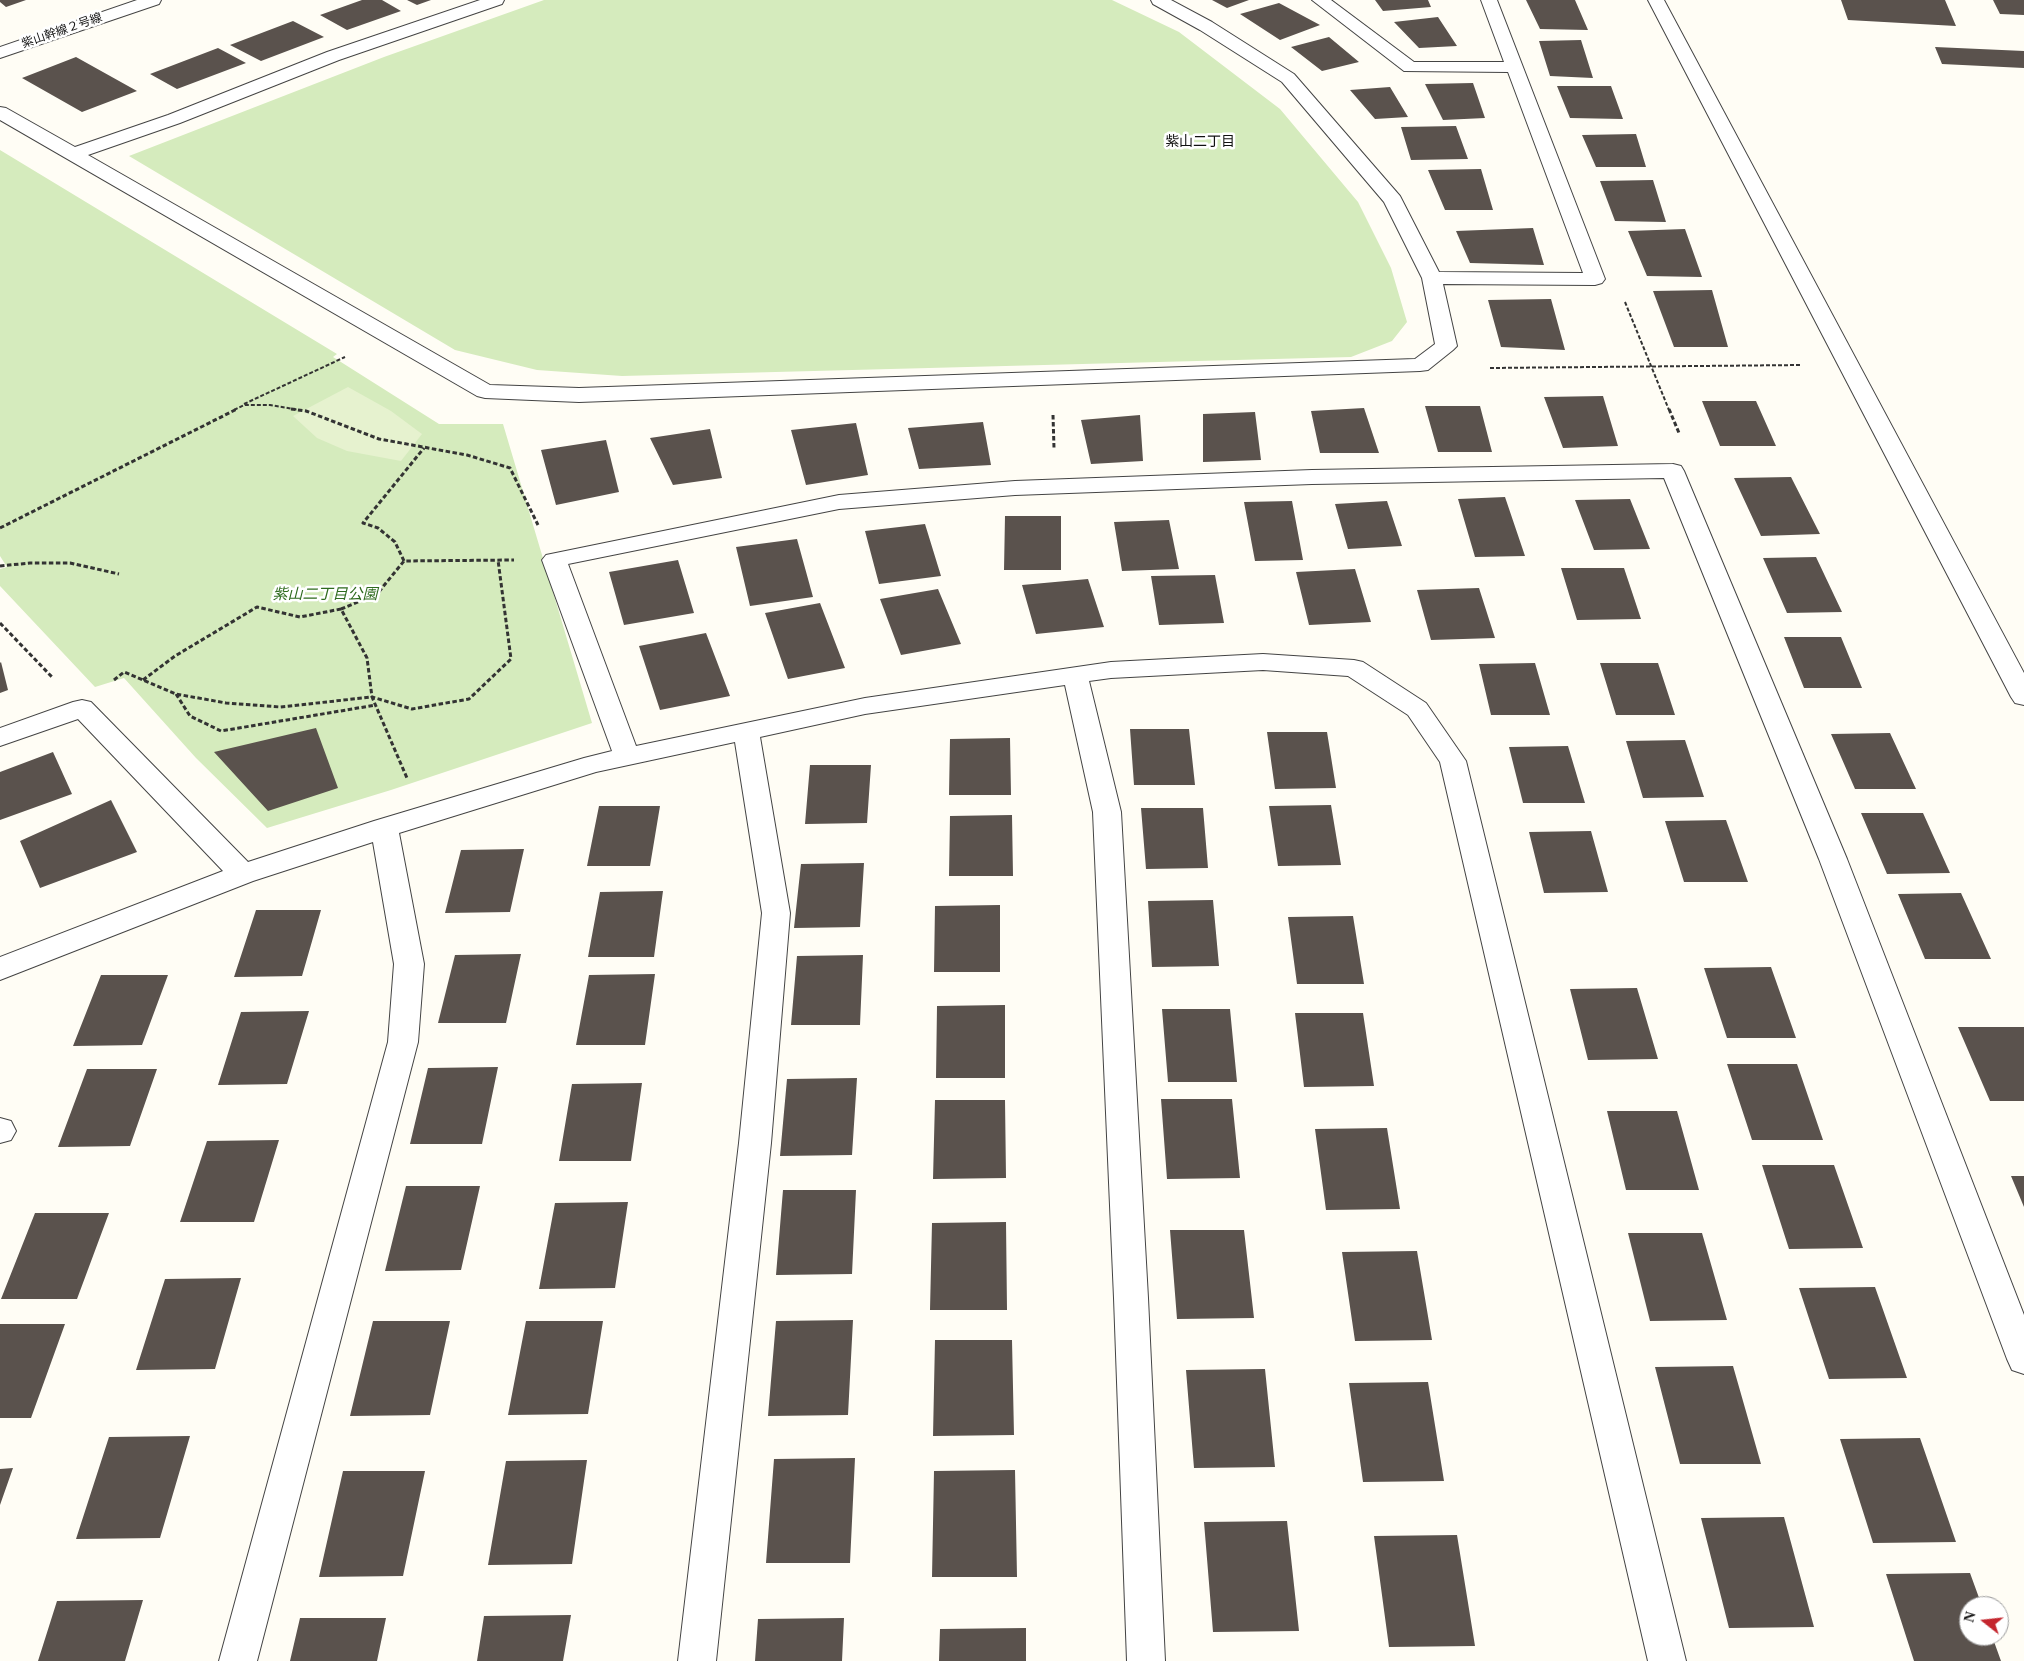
<!DOCTYPE html>
<html>
<head>
<meta charset="utf-8">
<style>
	body { margin:0 }
	#map { position:relative; width:2024px; height:1661px; overflow:hidden; background:#fffdf5; font-family:"Times New Roman",serif }
	canvas { display:block }
	.north { position:absolute; left:1959px; top:1596px; width:50px; height:50px; box-sizing:border-box; background:#fff; border:1px solid #a0a0a0; border-radius:50%; rotate:286deg; font-size:14px; font-weight:700; line-height:20px; text-align:center; color:#111 }
	.north::after { content:''; display:block; margin:auto; width:18px; height:22px; background:#c4262e; clip-path:polygon(50% 0,100% 100%,50% 72%,0 100%) }
</style>
</head>
<body>
<div id="map">
<canvas width="2024" height="1661"></canvas>
<div class="north">N</div>
</div>
<script>
const context = document.querySelector('canvas').getContext('2d');
context.lineJoin = 'round';
function paint(path, color) {
  context.fillStyle = color;
  context.fill(path, 'evenodd');
}
function toPath(rows) {
  const path = new Path2D();
  for (const r of rows) {
    path.moveTo(r[0], r[1]);
    for (let i = 2; i < r.length; i += 2) path.lineTo(r[i], r[i + 1]);
  }
  return path;
}
function stroke(path, color, width, dash) {
  context.strokeStyle = color;
  context.lineWidth = width;
  context.lineCap = dash ? 'butt' : 'round';
  context.setLineDash(dash || []);
  context.stroke(path);
}
function write(font, color, halo, rows, align = 'center') {
  context.font = font + ' "Times New Roman","Noto Sans JP",serif';
  context.lineWidth = 5;
  context.setLineDash([]);
  context.textBaseline = 'middle';
  context.strokeStyle = halo;
  context.fillStyle = color;
  for (const [text, x, y, turn = 0] of rows) {
    context.save();
    context.translate(x, y);
    context.rotate((+turn || 0) * Math.PI / 180);
    context.textAlign = isNaN(turn) ? turn : align;
    if (halo) context.strokeText(text, 0, 0);
    context.fillText(text, 0, 0);
    context.restore();
  }
}
const green = toPath([
	[544,0,1112,0,1179,32,1280,109,1358,202,1391,268,1407,322,1392,341,1351,357,622,376,537,370,455,350,129,156,384,57],
	[0,150,337,354,333,357,439,424,503,424,592,723,391,790,267,828,196,758,124,678,95,687,0,586,0,569,7,567,0,556]
]);
const pitch = toPath([
	[348,387,391,411,422,434,401,461,347,451,317,438,293,416]
]);
const building = toPath([
	[0,0,26,0,6,7,0,2],
	[362,0,382,0,401,11,347,30,320,15],
	[407,0,431,0,417,5],
	[1212,0,1249,0,1227,8],
	[1375,0,1428,0,1431,7,1383,11],
	[1526,0,1575,0,1588,30,1540,29],
	[1841,0,1945,0,1956,26,1848,20],
	[1993,0,2024,0,2024,15,2000,14],
	[1279,3,1320,25,1280,40,1240,14],
	[1438,17,1457,46,1419,48,1394,22],
	[293,21,324,37,261,61,230,45],
	[1329,37,1359,62,1322,71,1291,47],
	[1581,40,1593,78,1550,76,1539,41],
	[1935,47,2024,51,2024,68,1942,64],
	[218,48,246,63,177,89,150,74],
	[76,57,137,91,82,112,22,78],
	[1473,83,1485,118,1443,120,1425,84],
	[1557,86,1611,86,1623,119,1570,118],
	[1390,87,1408,117,1375,119,1350,90],
	[1456,126,1468,159,1411,160,1401,127],
	[1636,134,1646,167,1596,167,1582,135],
	[1481,169,1493,210,1445,210,1428,170],
	[1653,180,1666,222,1615,221,1600,181],
	[1533,228,1544,265,1470,263,1456,231],
	[1685,229,1702,277,1647,276,1628,231],
	[1712,290,1728,347,1674,347,1653,291],
	[1551,299,1565,350,1501,347,1488,300],
	[1603,396,1618,446,1563,448,1544,397],
	[1702,401,1756,401,1776,446,1720,446],
	[1425,406,1480,406,1492,452,1438,452],
	[1364,408,1379,453,1320,453,1311,411],
	[1255,412,1261,460,1203,462,1203,414],
	[1140,415,1143,461,1091,464,1081,420],
	[983,422,991,465,919,469,908,428],
	[856,423,868,475,806,485,791,430],
	[710,429,722,478,673,485,650,438],
	[606,440,619,492,556,505,541,450],
	[1791,477,1820,534,1761,536,1734,478],
	[1505,497,1525,556,1475,557,1458,499],
	[1630,499,1650,549,1594,550,1575,500],
	[1292,501,1303,560,1255,561,1244,502],
	[1387,501,1402,546,1348,549,1335,504],
	[1005,516,1061,516,1061,570,1004,570],
	[1169,520,1179,569,1122,571,1114,522],
	[925,524,941,576,879,584,865,531],
	[797,539,813,597,750,606,736,547],
	[1816,557,1842,612,1787,613,1763,558],
	[678,560,694,613,624,625,609,572],
	[1561,568,1624,568,1641,619,1577,620],
	[1355,569,1371,622,1309,625,1296,572],
	[1215,575,1224,623,1159,625,1151,576],
	[1088,579,1104,627,1036,634,1022,585],
	[1479,588,1495,638,1431,640,1417,590],
	[938,589,961,644,901,655,880,599],
	[820,603,845,668,788,679,765,613],
	[706,633,730,696,660,710,639,646],
	[1784,637,1841,637,1862,688,1804,688],
	[1,662,8,690,0,693,0,663],
	[1535,663,1550,715,1491,715,1479,664],
	[1600,663,1658,663,1675,715,1616,715],
	[316,728,338,788,268,811,214,752],
	[1130,729,1189,729,1195,785,1134,785],
	[1267,732,1327,732,1336,788,1275,789],
	[1890,733,1916,789,1855,789,1831,734],
	[1010,738,1011,795,949,795,950,739],
	[1685,740,1704,797,1643,798,1626,741],
	[1568,746,1585,803,1523,803,1509,747],
	[53,752,72,794,0,820,0,772],
	[810,765,871,765,867,823,805,824],
	[111,800,137,852,40,888,20,841],
	[1331,805,1341,865,1278,866,1269,806],
	[599,806,660,806,650,866,587,866],
	[1141,808,1203,808,1208,868,1146,869],
	[1861,813,1923,813,1950,873,1887,874],
	[1012,815,1013,876,949,876,950,816],
	[1726,820,1748,882,1684,882,1665,821],
	[1591,831,1608,892,1544,893,1529,832],
	[524,849,510,912,445,913,461,850],
	[864,863,860,927,794,928,801,864],
	[663,891,654,957,588,957,600,892],
	[1961,893,1991,959,1925,959,1898,894],
	[1213,900,1219,966,1152,967,1148,901],
	[1000,905,1000,972,934,972,935,906],
	[256,910,321,910,302,976,234,977],
	[1353,916,1364,984,1297,984,1288,917],
	[521,954,506,1023,438,1023,455,955],
	[863,955,860,1025,791,1025,797,956],
	[1771,967,1796,1038,1727,1038,1704,968],
	[655,974,645,1045,576,1045,589,975],
	[101,975,168,975,142,1045,73,1046],
	[1637,988,1658,1059,1588,1060,1570,989],
	[1005,1005,1005,1078,936,1078,937,1006],
	[1162,1009,1230,1009,1237,1082,1168,1082],
	[309,1011,287,1084,218,1085,241,1012],
	[1295,1013,1363,1013,1374,1086,1304,1087],
	[1958,1027,2024,1027,2024,1101,1990,1101],
	[1727,1064,1797,1064,1823,1140,1752,1140],
	[498,1067,482,1144,410,1144,428,1068],
	[87,1069,157,1069,130,1146,58,1147],
	[857,1078,852,1155,780,1156,787,1079],
	[642,1083,631,1161,559,1161,572,1084],
	[1161,1099,1232,1099,1240,1178,1167,1179],
	[935,1100,1005,1100,1006,1178,933,1179],
	[1607,1111,1677,1111,1699,1190,1626,1190],
	[1387,1128,1400,1209,1326,1210,1315,1129],
	[279,1140,254,1222,180,1222,207,1141],
	[1762,1165,1834,1165,1863,1248,1789,1249],
	[2011,1176,2024,1176,2024,1207],
	[406,1186,480,1186,461,1270,385,1271],
	[783,1190,856,1190,852,1274,776,1275],
	[628,1202,615,1288,539,1289,555,1203],
	[35,1213,109,1213,77,1299,1,1299],
	[1006,1222,1007,1310,930,1310,932,1223],
	[1170,1230,1244,1230,1254,1318,1177,1319],
	[1628,1233,1702,1233,1727,1320,1650,1321],
	[1417,1251,1432,1340,1355,1341,1342,1252],
	[241,1278,215,1369,136,1370,165,1279],
	[1875,1287,1907,1378,1829,1379,1799,1288],
	[853,1320,848,1415,768,1416,776,1321],
	[373,1321,450,1321,430,1415,350,1416],
	[526,1321,603,1321,588,1414,508,1415],
	[0,1324,65,1324,31,1418,0,1418],
	[935,1340,1012,1340,1014,1435,933,1436],
	[1733,1366,1761,1464,1680,1464,1655,1367],
	[1265,1369,1275,1467,1194,1468,1186,1370],
	[1428,1382,1444,1481,1363,1482,1349,1383],
	[190,1436,160,1538,76,1539,109,1437],
	[1920,1438,1956,1542,1873,1543,1840,1439],
	[855,1458,850,1563,766,1563,774,1459],
	[587,1460,572,1564,488,1565,506,1461],
	[13,1468,0,1505,0,1469],
	[1015,1470,1017,1577,932,1577,934,1471],
	[343,1471,425,1471,403,1576,319,1577],
	[1784,1517,1814,1627,1729,1628,1701,1518],
	[1287,1521,1299,1631,1213,1632,1204,1522],
	[1457,1535,1475,1646,1389,1647,1374,1536],
	[1970,1573,1982,1606,1969,1606,1969,1636,1992,1636,2001,1661,1914,1661,1886,1574],
	[143,1600,125,1661,38,1661,57,1601],
	[571,1615,563,1661,477,1661,484,1616],
	[300,1618,386,1618,377,1661,290,1661],
	[844,1618,842,1661,755,1661,758,1619],
	[1026,1628,1026,1661,939,1661,940,1629]
]);
const pathFar1 = toPath([
	[1625,302,1669,410],
	[1490,368,1802,365],
	[244,404,345,357],
	[234,410,244,405,270,405,299,410]
]);
const path = toPath([
	[291,409,306,411,379,439,467,455,510,468,538,525],
	[1669,409,1679,433],
	[1053,415,1054,448],
	[0,528,237,409],
	[404,561,395,542,378,528,363,523,424,448],
	[0,566,30,563,70,563,119,574],
	[341,609,377,594,404,561,514,560],
	[0,623,52,677],
	[114,680,124,672,176,694,226,703,280,707,372,697,407,778],
	[143,680,175,656,257,607,300,617,341,609,367,658,372,697,412,709,469,699,511,659,498,560],
	[176,694,190,716,221,731,376,705]
]);
const minor = toPath([
	[137,0,161,0,159,4,0,58,0,47,137,0],
	[480,0,504,0,502,4,339,60,180,123,88,155,490,385,579,388,1415,359,1435,344,1422,278,1384,202,1282,82,1200,30,1153,4,1151,0,1171,0,1212,22,1294,74,1400,196,1439,272,1583,273,1508,72,1404,71,1312,0,1331,0,1414,62,1504,62,1481,0,1497,0,1605,279,1602,283,1595,285,1443,284,1457,346,1453,350,1428,370,1420,371,579,402,485,398,477,396,0,120,0,107,6,108,75,147,168,115,327,52,480,0],
	[1648,0,1664,0,2024,673,2024,705,2015,703,2011,697,1648,0],
	[1673,464,1681,466,1684,471,1847,859,2024,1315,2024,1374,2012,1370,2007,1359,1819,859,1664,478,1312,484,1015,495,839,509,568,564,636,746,865,698,1111,662,1263,654,1354,660,1363,662,1426,703,1466,761,1686,1661,1648,1661,1440,762,1408,715,1348,676,1263,670,1111,678,1089,681,1121,812,1148,1298,1165,1661,1127,1661,1114,1298,1093,812,1065,685,865,714,760,737,790,913,771,1143,716,1661,678,1661,739,1143,762,913,735,742,596,772,399,833,424,964,418,1042,257,1661,219,1661,388,1042,394,964,373,842,253,881,0,980,0,957,223,871,78,719,0,746,0,728,73,702,82,700,91,702,248,862,374,821,584,758,612,751,542,560,546,555,839,495,1015,481,1312,470,1673,464],
	[0,1118,11,1121,16,1131,11,1140,0,1143,0,1118]
]);
const farStreetnames = [
	["紫山幹線２号線",62,31,-19]
];
const farNeighbourhoodnames = [
	["紫山二丁目",1200,142]
];
const parkNames = [
	["紫山二丁目公園",325,595]
];
paint(green, '#d5ebbd');
paint(pitch, '#e6f2cf');
paint(building, '#5a524d');
stroke(minor, '#444', 2);
stroke(pathFar1, '#333', 2, [4, 2]);
stroke(path, '#333', 3, [4.5, 2.5]);
paint(minor, '#fff');
write('12px', '#111', '#fff', farStreetnames);
write('14px', '#111', '#fff', farNeighbourhoodnames);
write('italic 15px', '#2f6b1f', '#fff', parkNames);
</script>
</body>
</html>
